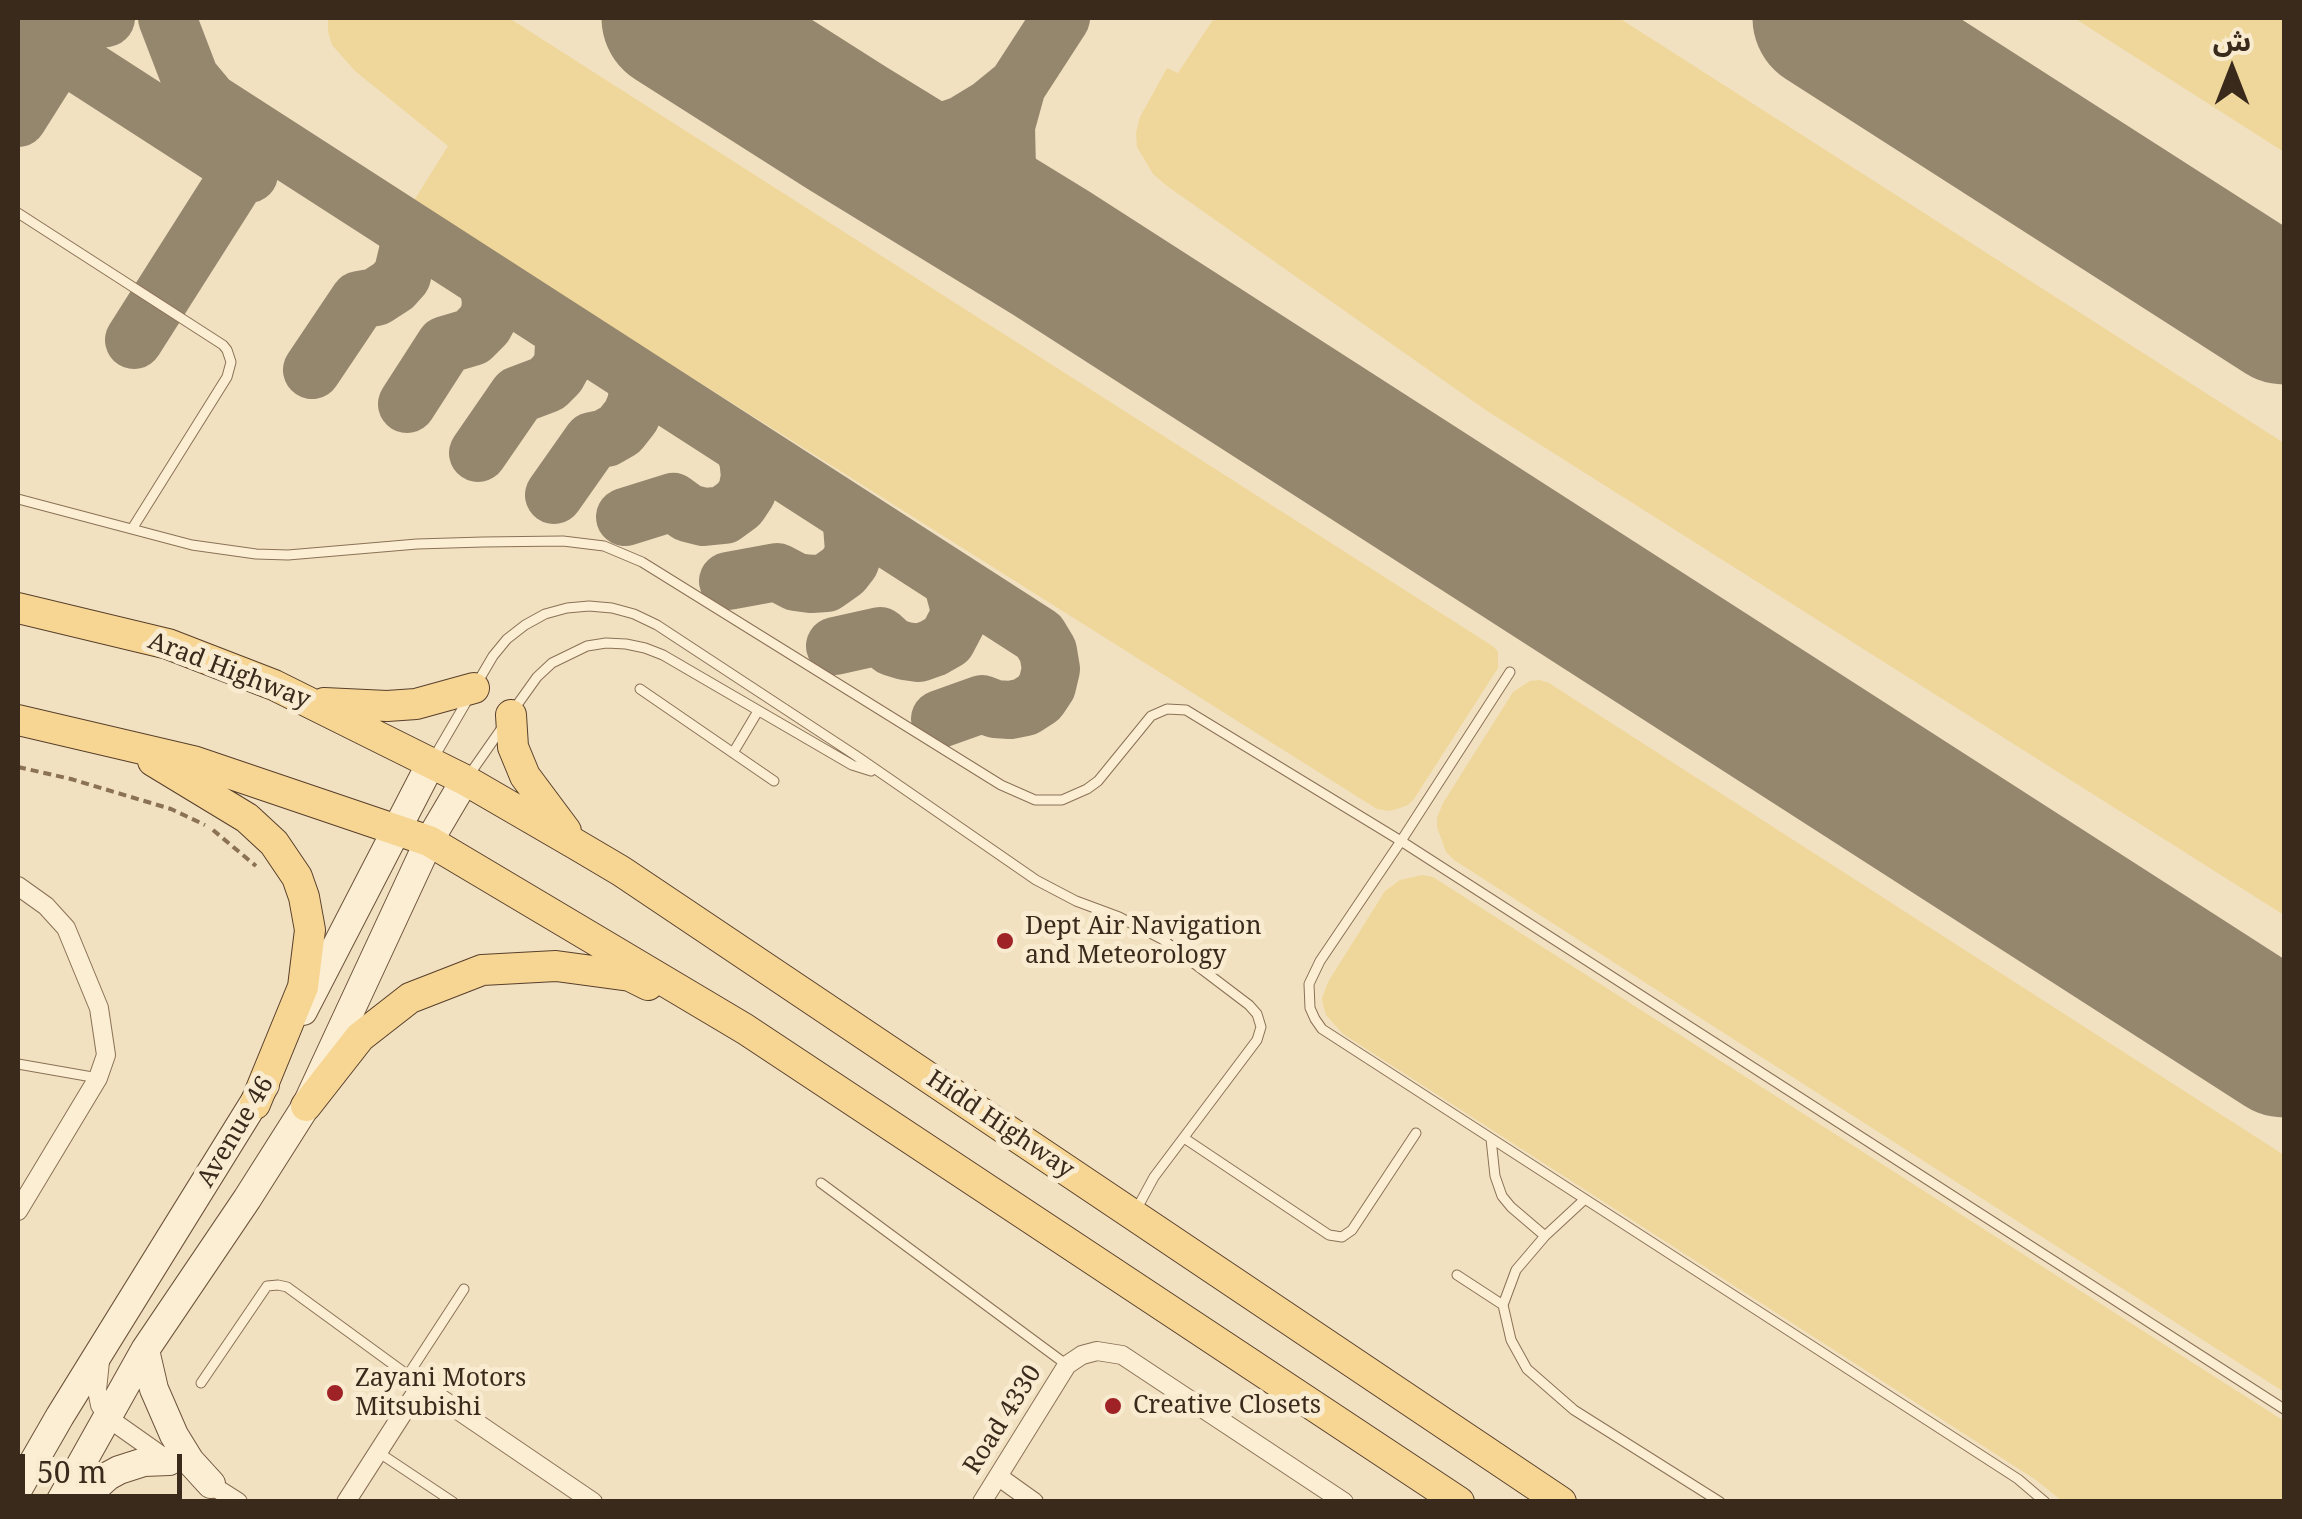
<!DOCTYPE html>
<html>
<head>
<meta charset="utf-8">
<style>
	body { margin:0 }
	#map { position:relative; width:2302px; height:1519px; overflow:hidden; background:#f1e1c0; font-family:"Noto Serif","Noto Sans Arabic",serif }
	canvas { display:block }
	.frame { position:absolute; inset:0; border:20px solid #392a1c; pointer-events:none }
	.north { position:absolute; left:2182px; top:20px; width:100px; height:100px; -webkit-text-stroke:8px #f8ebd0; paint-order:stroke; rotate:0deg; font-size:28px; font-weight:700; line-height:40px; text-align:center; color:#392a1c }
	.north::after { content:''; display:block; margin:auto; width:35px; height:45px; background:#392a1c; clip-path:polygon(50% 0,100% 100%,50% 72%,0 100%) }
	.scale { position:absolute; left:20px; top:1454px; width:162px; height:45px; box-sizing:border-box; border:5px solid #392a1c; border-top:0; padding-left:12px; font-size:30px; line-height:35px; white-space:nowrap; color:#392a1c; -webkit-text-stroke:8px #f8ebd0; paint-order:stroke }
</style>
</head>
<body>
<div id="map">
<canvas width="2302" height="1519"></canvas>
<div class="frame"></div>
<div class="north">ش</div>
<div class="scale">50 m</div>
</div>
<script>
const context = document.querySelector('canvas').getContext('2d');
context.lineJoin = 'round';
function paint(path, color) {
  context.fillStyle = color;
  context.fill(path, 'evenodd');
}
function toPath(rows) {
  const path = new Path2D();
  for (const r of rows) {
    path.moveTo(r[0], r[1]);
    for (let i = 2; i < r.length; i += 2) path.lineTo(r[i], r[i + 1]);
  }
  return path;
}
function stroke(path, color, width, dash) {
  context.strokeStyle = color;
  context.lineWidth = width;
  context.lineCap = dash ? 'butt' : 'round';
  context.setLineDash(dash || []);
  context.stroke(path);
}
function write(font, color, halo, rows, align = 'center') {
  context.font = font + ' "Noto Serif",serif';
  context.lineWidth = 10;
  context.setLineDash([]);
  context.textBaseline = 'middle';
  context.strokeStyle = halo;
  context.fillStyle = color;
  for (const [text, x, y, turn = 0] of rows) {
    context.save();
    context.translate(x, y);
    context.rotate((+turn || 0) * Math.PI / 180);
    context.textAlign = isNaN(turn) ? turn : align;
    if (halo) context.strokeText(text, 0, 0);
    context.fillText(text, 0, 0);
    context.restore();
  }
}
const sand = toPath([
	[328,18,509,18,1494,647,1498,652,1498,668,1414,799,1408,805,1400,808,1389,811,1377,809,413,202,448,146,355,71,332,45,328,32],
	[1214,18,1619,18,2284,443,2284,915,1487,411,1167,186,1153,174,1137,147,1136,133,1140,117,1167,68,1178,73],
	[2074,18,2284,18,2284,152],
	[1540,680,1549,683,2284,1155,2284,1392,1454,860,1446,852,1437,827,1437,818,1443,803,1513,692,1530,681],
	[1422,875,1433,877,2284,1421,2284,1501,2062,1501,2036,1480,1343,1034,1326,1015,1323,1005,1322,998,1328,982,1385,891,1400,880]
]);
const taxiway = toPath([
	[167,18,190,78,210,102,1039,636,1048,651,1051,669,1047,686,1039,698,1025,707,1010,710,995,709,982,704,940,719],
	[18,21,41,25,74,23,106,18],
	[18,25,249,174],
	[1017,86,1006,126,1007,170,1018,207,1033,232,1051,253],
	[18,118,59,53],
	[847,128,902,136,936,134,962,125,990,108,1017,86,1061,18],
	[134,340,242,170],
	[312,370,359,300,376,297,393,286,402,276,409,247,405,228],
	[407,404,445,345,472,337,484,325,490,314,491,300,487,281],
	[478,453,518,395,547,384,557,374,563,363,564,344,561,328],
	[554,495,592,441,606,438,620,430,631,416,636,404,638,391,634,375],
	[625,517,673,502,688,513,704,517,724,515,739,504,747,492,750,476,748,458,741,444],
	[728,581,777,572,796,582,811,584,826,583,843,571,850,562,854,551,852,525,846,512],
	[835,646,880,636,892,647,905,651,919,653,933,648,947,640,958,619,959,607,952,581]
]);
const runway = toPath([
	[674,18,847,128,1051,253,2284,1045],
	[1825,18,2284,312]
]);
const path = toPath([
	[18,767,71,779,171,809,205,825],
	[213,830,256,866]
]);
const lane = toPath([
	[18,213,223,345,227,350,231,362,227,377,132,529],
	[18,499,192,545,256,554,288,555,417,544,483,542,563,541,604,546,642,562,1001,785,1035,800,1062,800,1087,789,1098,781,1151,716,1167,709,1186,710,1401,841,2284,1409],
	[1510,672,1401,841,1320,961,1309,984,1310,1008,1315,1019,1322,1029,2018,1479,2045,1502],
	[476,685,493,656,507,639,525,625,545,614,567,608,589,606,612,608,634,614,657,625,855,755,1036,880,1076,901,1119,917,1162,939,1249,1005,1257,1014,1261,1027,1257,1040,1154,1177,1135,1212],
	[640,689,774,781],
	[512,712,537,677,552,663,587,646,606,643,626,644,645,648,663,655,852,765,871,771],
	[733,753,758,711],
	[433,759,468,699],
	[467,778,504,725],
	[18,1064,98,1078],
	[1184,1138,1329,1235,1342,1237,1352,1230,1416,1133],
	[1491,1139,1495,1176,1502,1196,1511,1207,1545,1236],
	[821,1183,1067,1365],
	[1585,1199,1545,1236,1516,1270,1503,1305,1511,1340,1527,1369,1574,1410,1720,1502],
	[1457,1275,1503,1305],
	[408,1375,464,1289],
	[201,1383,267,1286,278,1285,287,1287,420,1384],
	[378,1452,453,1502]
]);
const street = toPath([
	[18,886,46,906,66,928,99,1008,106,1055,98,1078,18,1211],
	[100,1361,97,1390,100,1405,108,1418,169,1461],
	[999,1477,1034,1502],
	[205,1481,238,1502],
	[346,1502,421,1385,593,1502],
	[982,1502,1067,1365,1082,1355,1097,1351,1122,1355,1344,1502]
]);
const secondary = toPath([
	[303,1011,431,763],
	[145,1350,154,1389,174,1435,190,1461,211,1484],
	[18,1489,60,1416,265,1085],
	[60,1502,145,1350,247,1199,306,1106,429,841,465,780],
	[79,1502,108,1476,119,1470,144,1462,169,1461]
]);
const primary = toPath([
	[18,608,168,644,274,685,465,780,577,845,621,871,1561,1502],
	[324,703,387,706,416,704,474,688],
	[511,715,513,747,525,776,566,831],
	[18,720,193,761,429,841,745,1029,1459,1502],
	[153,761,247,818,274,843,297,877,304,897,310,930,303,987,255,1104],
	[306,1106,360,1037,410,998,482,970,556,966,630,976,648,985]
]);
const markers = [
	[1005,941,10,"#9e2226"],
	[335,1393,10,"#9e2226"],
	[1113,1406,10,"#9e2226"]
];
const streetNames = [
	["Arad Highway",229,671,21],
	["Hidd Highway",1000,1125,34],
	["Avenue 46",236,1132,-59],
	["Road 4330",1003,1420,-58]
];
const poiNames = [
	["Dept Air Navigation",1025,927],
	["and Meteorology",1025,956],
	["Zayani Motors",355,1379],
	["Mitsubishi",355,1408],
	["Creative Closets",1133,1406]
];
paint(sand, '#efd79b');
stroke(taxiway, '#95866e', 58);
stroke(runway, '#95866e', 145);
stroke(lane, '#8b7156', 11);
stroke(street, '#8b7156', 20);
stroke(secondary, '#6d523a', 30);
stroke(primary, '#583f2b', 32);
stroke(path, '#8b7156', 4, [8, 5]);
stroke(lane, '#fbeed3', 9);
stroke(street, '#fbeed3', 18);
stroke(secondary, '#fbeed3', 28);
stroke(primary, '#f7d694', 30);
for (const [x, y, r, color] of markers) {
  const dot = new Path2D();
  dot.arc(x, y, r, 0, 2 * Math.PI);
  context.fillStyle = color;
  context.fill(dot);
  stroke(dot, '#f8ebd0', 4);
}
write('25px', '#392a1c', '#f8ebd0', streetNames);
write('25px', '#392a1c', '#f8ebd0', poiNames, 'left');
</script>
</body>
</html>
